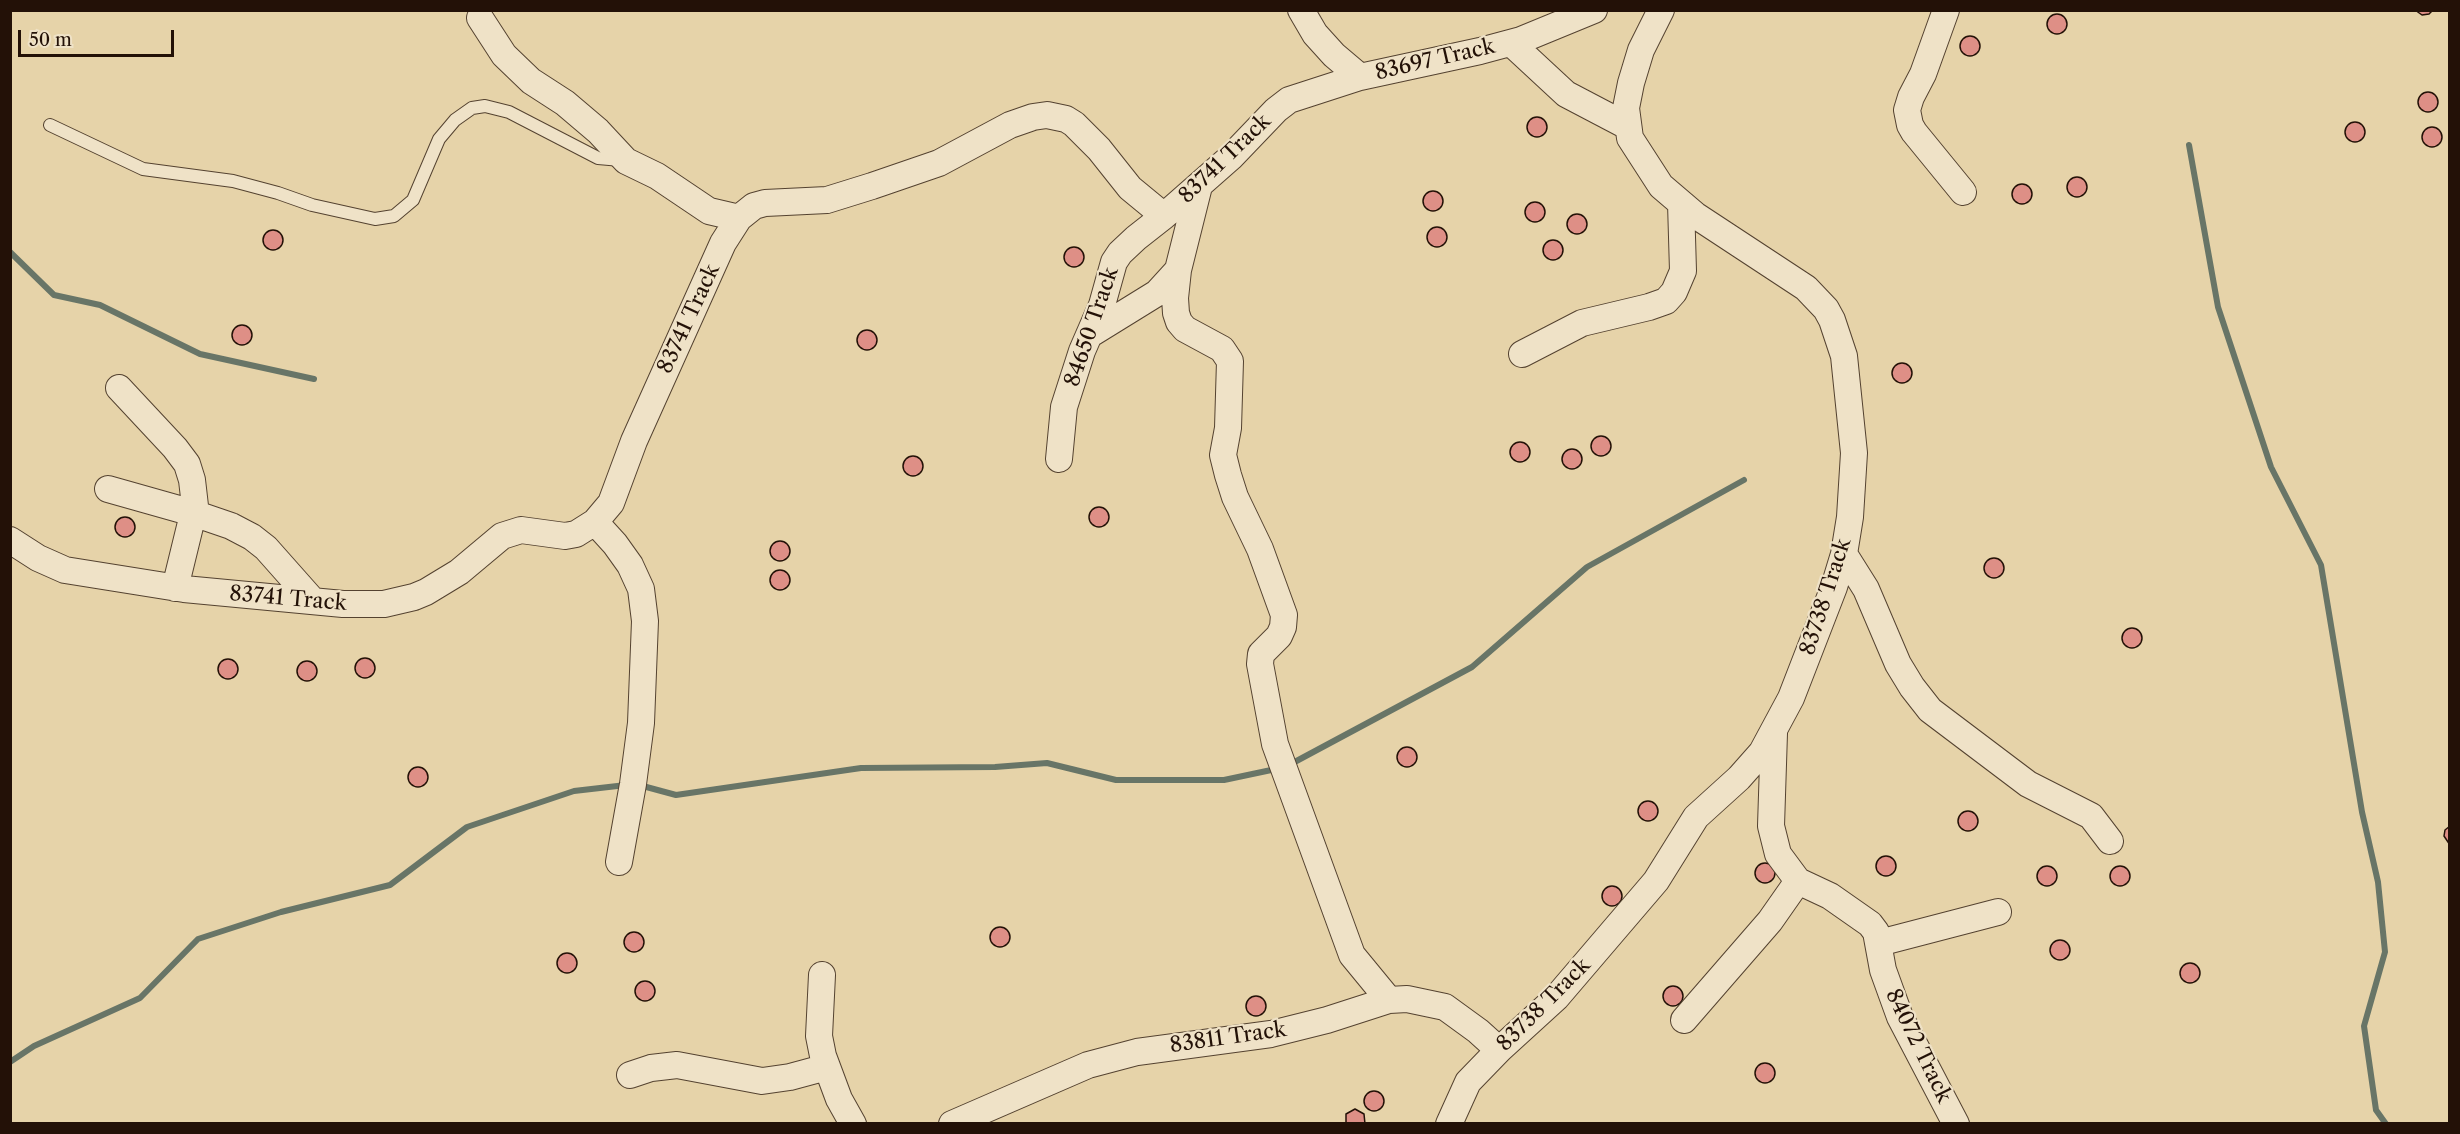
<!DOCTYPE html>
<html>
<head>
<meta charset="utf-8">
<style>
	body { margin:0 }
	#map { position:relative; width:2460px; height:1134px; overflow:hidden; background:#e6d3a9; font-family:"Libre Caslon Text",serif }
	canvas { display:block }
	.frame { position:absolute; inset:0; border:12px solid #231107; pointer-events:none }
	.scale { position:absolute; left:18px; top:30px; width:156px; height:27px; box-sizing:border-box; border:3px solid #231107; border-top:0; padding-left:8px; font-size:18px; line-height:21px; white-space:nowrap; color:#231107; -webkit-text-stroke:4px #efe2c7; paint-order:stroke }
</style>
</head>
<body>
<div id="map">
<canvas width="2460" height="1134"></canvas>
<div class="frame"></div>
<div class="scale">50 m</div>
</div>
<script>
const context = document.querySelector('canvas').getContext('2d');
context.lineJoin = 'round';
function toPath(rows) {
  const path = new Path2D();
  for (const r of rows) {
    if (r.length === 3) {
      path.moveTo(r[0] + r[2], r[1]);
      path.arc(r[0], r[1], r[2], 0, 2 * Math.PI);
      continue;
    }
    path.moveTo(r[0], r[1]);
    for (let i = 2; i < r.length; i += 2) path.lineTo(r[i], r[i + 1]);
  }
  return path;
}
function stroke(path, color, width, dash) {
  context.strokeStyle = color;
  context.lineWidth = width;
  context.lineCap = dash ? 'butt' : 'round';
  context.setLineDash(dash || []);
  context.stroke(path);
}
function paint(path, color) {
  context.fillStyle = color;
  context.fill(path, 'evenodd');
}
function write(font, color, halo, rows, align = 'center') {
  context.font = font + ' "Libre Caslon Text",serif';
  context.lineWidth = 4.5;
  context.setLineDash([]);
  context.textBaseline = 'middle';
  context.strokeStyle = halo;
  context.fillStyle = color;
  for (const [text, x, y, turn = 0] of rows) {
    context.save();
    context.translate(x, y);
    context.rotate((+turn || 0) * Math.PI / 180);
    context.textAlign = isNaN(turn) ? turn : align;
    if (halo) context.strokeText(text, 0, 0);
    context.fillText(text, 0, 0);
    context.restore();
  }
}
const stream = toPath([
	[2189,145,2218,307,2271,467,2321,565,2362,812,2378,882,2385,952,2364,1026,2376,1110,2386,1124],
	[10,252,54,295,100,305,200,354,314,379],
	[1289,765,1472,667,1587,567,1744,480],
	[639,785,676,795,861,768,995,767,1047,763,1116,780,1224,780,1276,769],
	[10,1062,34,1046,140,998,198,939,281,912,390,885,467,827,574,791,626,785]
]);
const building = toPath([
	[2415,10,2433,10,2429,14,2422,15,2415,10],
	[2057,24,10],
	[1970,46,10],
	[2428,102,10],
	[1537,127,10],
	[2355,132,10],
	[2432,137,10],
	[2077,187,10],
	[2022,194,10],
	[1433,201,10],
	[1535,212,10],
	[1577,224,10],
	[1437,237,10],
	[273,240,10],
	[1553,250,10],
	[1074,257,10],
	[242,335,10],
	[867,340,10],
	[1902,373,10],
	[1601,446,10],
	[1520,452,10],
	[1572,459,10],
	[913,466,10],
	[1099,517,10],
	[125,527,10],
	[780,551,10],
	[1994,568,10],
	[780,580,10],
	[2132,638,10],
	[365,668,10],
	[228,669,10],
	[307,671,10],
	[1407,757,10],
	[418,777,10],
	[1648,811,10],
	[1968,821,10],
	[2450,826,2450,845,2444,836,2445,830,2450,826],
	[1886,866,10],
	[1765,873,10],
	[2047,876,10],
	[2120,876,10],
	[1612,896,10],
	[1000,937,10],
	[634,942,10],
	[2060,950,10],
	[567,963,10],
	[2190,973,10],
	[645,991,10],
	[1673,996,10],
	[1256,1006,10],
	[1765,1073,10],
	[1374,1101,10],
	[1355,1109,1364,1114,1365,1124,1346,1124,1346,1114,1355,1109]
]);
const service = toPath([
	[50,125,143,169,233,181,278,193,312,205,375,219,394,216,413,200,439,139,455,120,472,108,485,106,509,112,598,158,621,160]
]);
const minor = toPath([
	[1301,10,1315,34,1334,55,1360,77],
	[1946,10,1923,74,1911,97,1907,110,1910,125,1914,132,1963,192],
	[480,18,504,55,531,81,565,103,598,131,626,161,657,176,709,211,739,218],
	[1511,43,1566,94,1627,126],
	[1199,186,1178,270,1175,298,1176,313,1179,322,1185,329,1222,349,1230,361,1228,428,1223,455,1228,475,1235,497,1260,549,1284,615,1283,627,1279,636,1261,654,1260,664,1275,744,1352,955,1389,1000],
	[1089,335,1157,293,1178,270],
	[1522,354,1582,323,1649,307,1666,301,1674,292,1683,271,1681,203],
	[119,388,175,448,187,464,192,480,195,506,175,588],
	[1059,459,1064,407,1082,351,1102,305,1114,262,1120,253,1136,238,1164,216],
	[108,489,193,513,231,526,252,537,266,548,313,601],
	[595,522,615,544,630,565,641,589,645,621,641,723,633,784,619,862],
	[10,540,38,558,65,570,184,589,343,604,384,604,414,597,426,592,459,572,502,536,521,530,565,536,576,534,595,522,611,503,634,441,723,243,739,218,754,206,765,203,827,200,872,186,939,163,1010,125,1033,117,1047,115,1066,119,1074,124,1099,149,1130,188,1164,216,1231,157,1276,110,1289,100,1360,77,1480,51,1521,40,1594,10],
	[1844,554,1866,589,1898,664,1912,687,1930,710,2028,784,2091,816,2110,841],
	[1774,733,1771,826,1778,854,1798,881,1830,896,1870,924,1876,932,1883,970,1900,1017,1956,1124],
	[1879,943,1998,912],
	[822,975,819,1036,823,1056,839,1099,853,1124],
	[1684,1020,1770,921,1798,881],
	[630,1075,651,1068,677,1065,762,1081,790,1077,827,1067],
	[952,1124,1088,1065,1137,1052,1271,1034,1327,1020,1389,1000,1407,999,1445,1007,1478,1031,1499,1050],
	[1449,1124,1468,1082,1499,1050,1556,998,1656,881,1696,817,1739,778,1762,752,1791,698,1834,587,1844,554,1850,517,1854,453,1844,356,1832,320,1826,309,1806,288,1695,215,1661,186,1630,138,1626,108,1631,83,1641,50,1661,10]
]);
const streetNames = [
	["83697 Track",1435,60,-13],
	["83741 Track",1225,159,-44],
	["83741 Track",689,319,-65],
	["84650 Track",1092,327,-71],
	["83738 Track",1826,597,-72],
	["83741 Track",288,599,5],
	["83738 Track",1544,1005,-45],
	["83811 Track",1228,1038,-8],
	["84072 Track",1918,1046,64]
];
stroke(stream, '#687567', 6);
paint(building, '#de8f86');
stroke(building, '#231107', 1.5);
stroke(service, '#544230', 14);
stroke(minor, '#544230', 28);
stroke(service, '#efe2c7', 12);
stroke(minor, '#efe2c7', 26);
write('21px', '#231107', '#efe2c7', streetNames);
</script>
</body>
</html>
